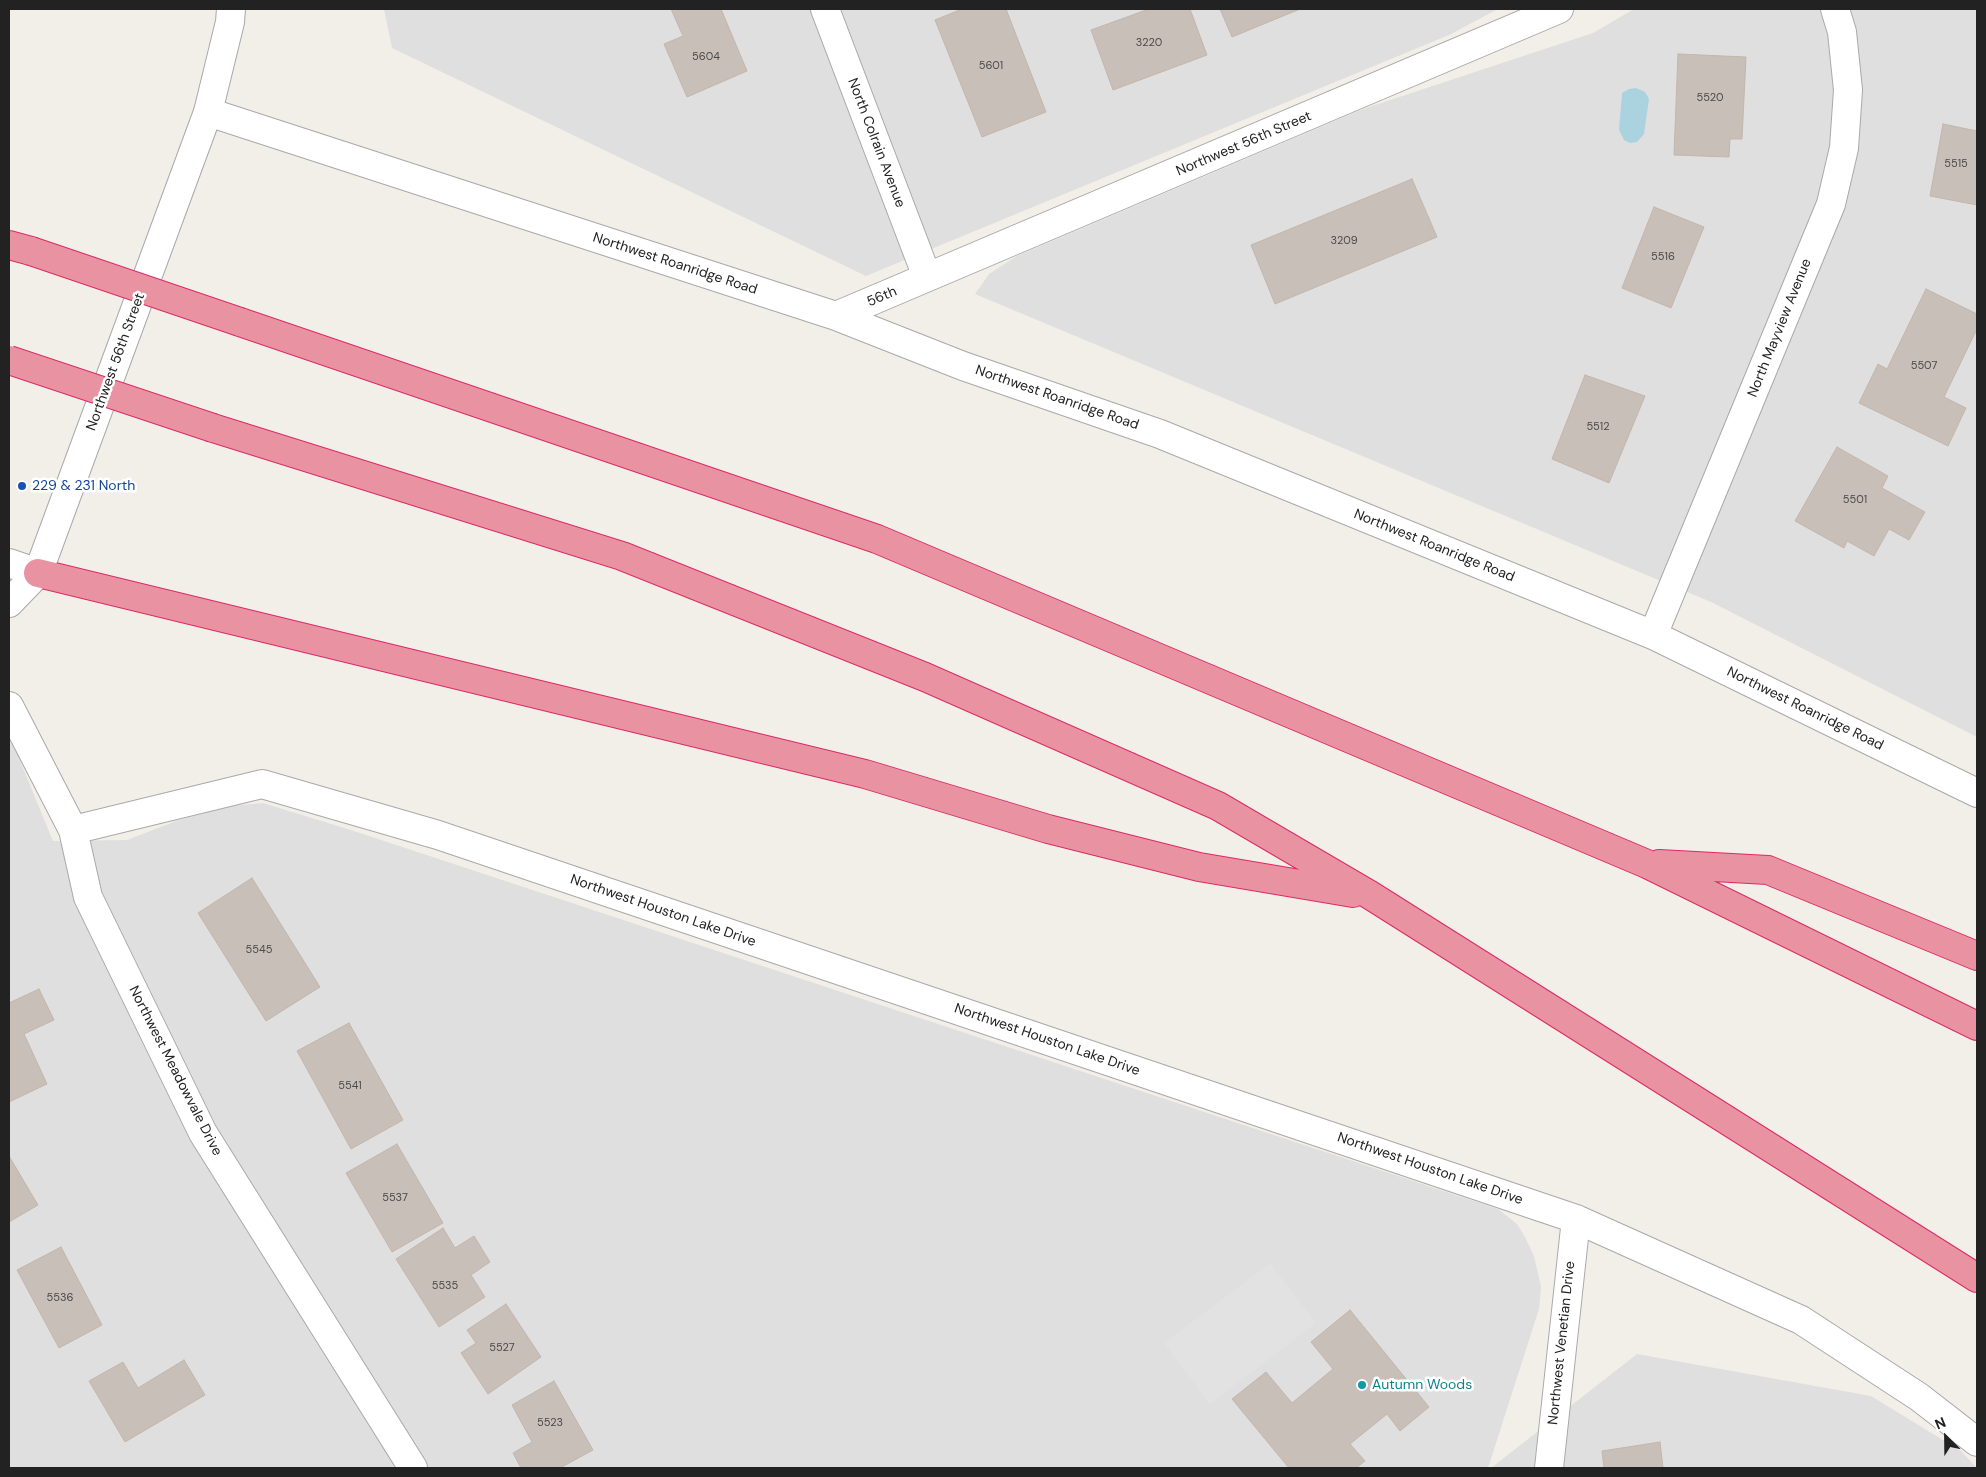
<!DOCTYPE html>
<html>
<head>
<meta charset="utf-8">
<style>
	body { margin:0 }
	#map { position:relative; width:1986px; height:1477px; overflow:hidden; background:#f2efe9; font-family:"DM Sans",sans-serif }
	canvas { display:block }
	.frame { position:absolute; inset:0; border:10px solid #222; pointer-events:none }
	.north { position:absolute; left:1921px; top:1412px; width:50px; height:50px; -webkit-text-stroke:4px #fff; paint-order:stroke; rotate:337deg; font-size:14px; font-weight:700; line-height:20px; text-align:center; color:#222 }
	.north::after { content:''; display:block; margin:auto; width:18px; height:22px; background:#222; clip-path:polygon(50% 0,100% 100%,50% 72%,0 100%) }
</style>
</head>
<body>
<div id="map">
<canvas width="1986" height="1477"></canvas>
<div class="frame"></div>
<div class="north">N</div>
</div>
<script>
const context = document.querySelector('canvas').getContext('2d');
context.lineJoin = 'round';
function paint(path, color) {
  context.fillStyle = color;
  context.fill(path, 'evenodd');
}
function toPath(rows) {
  const path = new Path2D();
  for (const r of rows) {
    path.moveTo(r[0], r[1]);
    for (let i = 2; i < r.length; i += 2) path.lineTo(r[i], r[i + 1]);
  }
  return path;
}
function stroke(path, color, width, dash) {
  context.strokeStyle = color;
  context.lineWidth = width;
  context.lineCap = dash ? 'butt' : 'round';
  context.setLineDash(dash || []);
  context.stroke(path);
}
function write(font, color, halo, rows, align = 'center') {
  context.font = font + ' "DM Sans",sans-serif';
  context.lineWidth = 5;
  context.setLineDash([]);
  context.textBaseline = 'middle';
  context.strokeStyle = halo;
  context.fillStyle = color;
  for (const [text, x, y, turn = 0] of rows) {
    context.save();
    context.translate(x, y);
    context.rotate((+turn || 0) * Math.PI / 180);
    context.textAlign = isNaN(turn) ? turn : align;
    if (halo) context.strokeText(text, 0, 0);
    context.fillText(text, 0, 0);
    context.restore();
  }
}
const residential = toPath([
	[384,9,1498,9,1449,35,866,276,392,48],
	[1634,9,1977,9,1977,737,1711,602,975,294,989,274,1017,256,1363,109,1593,33],
	[9,734,53,841,127,840,179,820,230,806,263,803,354,831,1498,1209,1517,1224,1525,1237,1534,1256,1541,1287,1539,1309,1488,1468,9,1468],
	[1637,1354,1871,1396,1961,1451,1977,1468,1491,1468]
]);
const parking = toPath([
	[1270,1263,1316,1323,1210,1404,1164,1343]
]);
const water = toPath([
	[1636,88,1645,92,1649,99,1644,134,1637,142,1630,143,1624,140,1619,130,1622,93,1629,89]
]);
const building = toPath([
	[671,9,721,9,747,71,687,97,664,44,683,36,671,9],
	[962,9,1006,9,1046,112,982,137,935,20,962,9],
	[1149,9,1190,9,1207,55,1113,90,1091,30,1149,9],
	[1220,9,1300,9,1232,37,1220,9],
	[1678,54,1746,57,1742,139,1730,139,1729,157,1674,155,1678,54],
	[1943,124,1977,131,1977,205,1930,196,1943,124],
	[1412,179,1437,237,1275,304,1251,245,1412,179],
	[1654,207,1704,227,1671,308,1622,288,1654,207],
	[1926,289,1977,314,1977,329,1944,397,1966,408,1948,446,1859,403,1878,364,1887,369,1926,289],
	[1585,375,1645,396,1609,483,1552,459,1585,375],
	[1837,447,1888,476,1882,488,1925,512,1909,540,1889,529,1874,556,1847,541,1844,548,1795,521,1837,447],
	[252,878,320,987,266,1021,198,913,252,878],
	[39,989,54,1020,24,1034,47,1084,9,1102,9,1003,39,989],
	[349,1023,403,1120,351,1149,297,1051,349,1023],
	[397,1144,443,1223,392,1252,346,1173,397,1144],
	[9,1156,38,1205,9,1222,9,1156],
	[443,1228,455,1248,474,1236,490,1262,471,1275,485,1297,439,1327,396,1259,443,1228],
	[61,1247,102,1325,59,1348,17,1270,61,1247],
	[506,1304,541,1357,488,1394,461,1353,476,1343,467,1330,506,1304],
	[1350,1310,1429,1407,1400,1431,1387,1414,1350,1444,1365,1461,1356,1468,1289,1468,1232,1399,1266,1372,1292,1403,1333,1369,1311,1342,1350,1310],
	[184,1360,205,1395,125,1442,89,1381,123,1362,138,1388,184,1360],
	[554,1381,593,1450,560,1468,521,1468,513,1453,532,1442,512,1405,554,1381],
	[1660,1442,1663,1468,1604,1468,1602,1451,1660,1442]
]);
const minor = toPath([
	[825,9,927,277],
	[208,112,836,316,963,366,1160,434,1653,635,1977,793],
	[836,316,1559,9],
	[1653,635,1831,204,1844,148,1848,90,1842,32,1835,9],
	[9,706,73,830,88,897,203,1133,413,1468],
	[73,830,262,784,438,835,1576,1219,1801,1320,1919,1397,1977,1442],
	[1549,1468,1576,1219]
]);
const tertiary = toPath([
	[9,563,38,573],
	[9,603,38,573,208,112,230,22,231,9]
]);
const motorway = toPath([
	[9,245,31,251],
	[240,322,877,539,1647,864,1977,1026],
	[213,428,622,556,925,677,1218,806,1370,895,1977,1278],
	[38,573,865,774,1048,829,1199,867,1353,893],
	[1659,864,1768,870,1977,956]
]);
const motorwayBridge = toPath([
	[31,251,240,322],
	[9,360,213,428]
]);
const markers = [
	[22,486,5,"#1a4fb4"],
	[1362,1385,5,"#0f9aa8"]
];
const numberNames = [
	["3220",1149,43],
	["5604",706,57],
	["5601",991,66],
	["5520",1710,98],
	["5515",1956,164],
	["3209",1344,241],
	["5516",1663,257],
	["5507",1924,366],
	["5512",1598,427],
	["5501",1855,500],
	["5545",259,950],
	["5541",350,1086],
	["5537",395,1198],
	["5535",445,1286],
	["5536",60,1298],
	["5527",502,1348],
	["5523",550,1423]
];
const streetNames = [
	["North Colrain Avenue",876,143,69],
	["Northwest 56th Street",1244,144,-23],
	["Northwest Roanridge Road",675,264,18],
	["56th",882,297,-23],
	["North Mayview Avenue",1780,328,-68],
	["Northwest 56th Street",116,362,-70],
	["Northwest Roanridge Road",1057,398,19],
	["Northwest Roanridge Road",1434,546,22],
	["Northwest Roanridge Road",1805,709,26],
	["Northwest Houston Lake Drive",663,911,19],
	["Northwest Houston Lake Drive",1047,1040,19],
	["Northwest Meadowvale Drive",175,1071,63],
	["Northwest Houston Lake Drive",1430,1169,19],
	["Northwest Venetian Drive",1562,1343,-84]
];
const transitNames = [
	["229 & 231 North",32,486]
];
const cultureNames = [
	["Autumn Woods",1372,1385]
];
paint(residential, '#e0dfdf');
paint(parking, '#e2e2e2');
paint(water, '#aad3df');
paint(building, '#c7bfb8');
stroke(building, '#c4b6ab', 1);
stroke(minor, '#a9a9a9', 30);
stroke(tertiary, '#a9a9a9', 30);
stroke(motorway, '#dc2a67', 30);
stroke(minor, '#fff', 28);
stroke(tertiary, '#fff', 28);
stroke(motorway, '#e892a2', 28);
stroke(motorwayBridge, '#dc2a67', 30, []);
stroke(motorwayBridge, '#e892a2', 28);
for (const [x, y, r, color] of markers) {
  const dot = new Path2D();
  dot.arc(x, y, r, 0, 2 * Math.PI);
  context.fillStyle = color;
  context.fill(dot);
  stroke(dot, '#fff', 2);
}
write('11px', '#4b4948', null, numberNames);
write('14px', '#222', '#fff', streetNames);
write('14px', '#164399', '#fff', transitNames, 'left');
write('14px', '#0d838f', '#fff', cultureNames, 'left');
</script>
</body>
</html>
